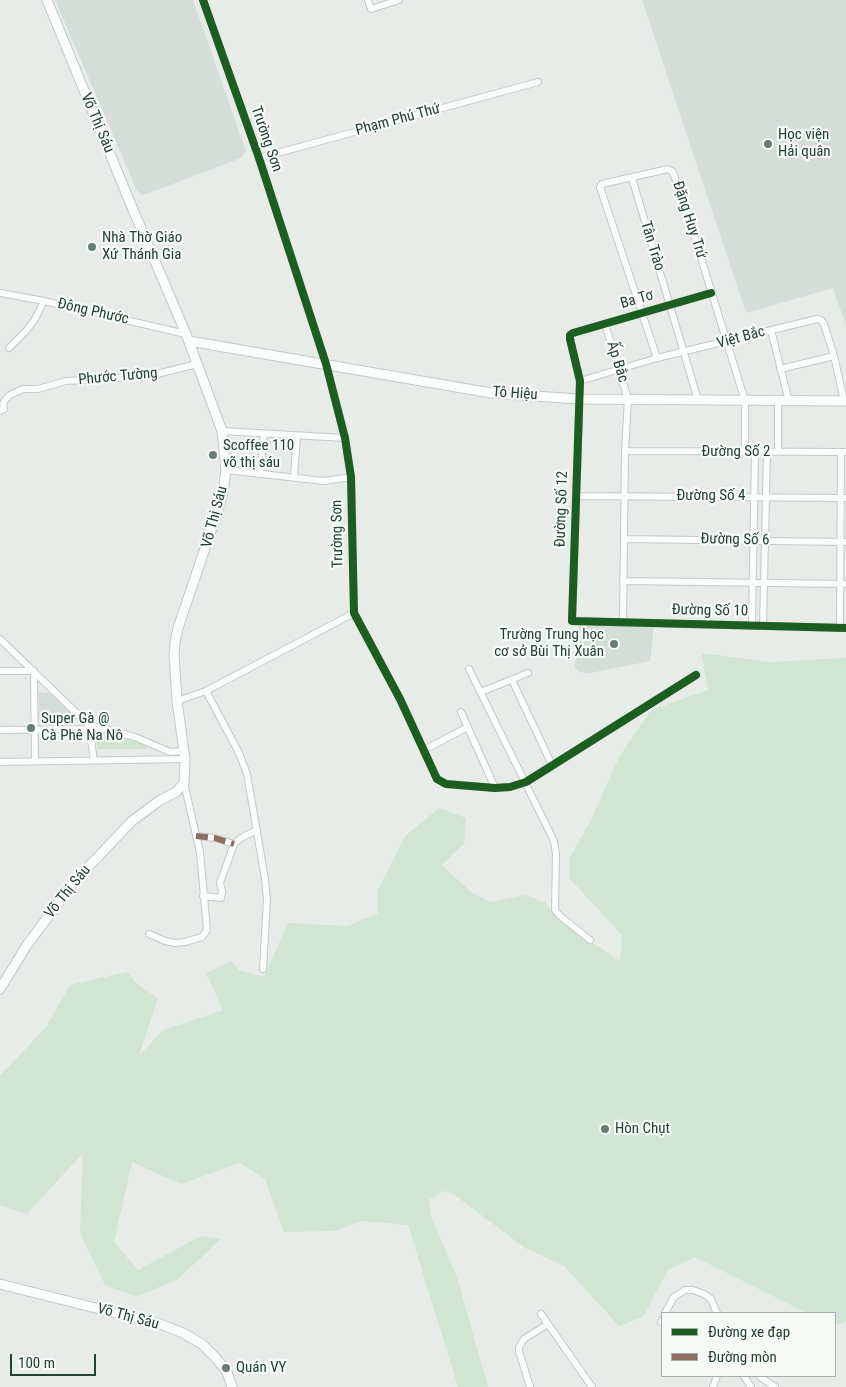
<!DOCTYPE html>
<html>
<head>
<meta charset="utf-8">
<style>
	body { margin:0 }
	#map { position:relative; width:846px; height:1387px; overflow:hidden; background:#e7ece9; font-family:"Roboto Condensed",sans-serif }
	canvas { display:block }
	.legend { position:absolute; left:661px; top:1312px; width:175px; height:65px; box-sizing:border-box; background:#f6faf7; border:1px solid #a2b0a9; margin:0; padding:6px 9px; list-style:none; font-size:15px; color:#234135 }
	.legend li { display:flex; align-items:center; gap:10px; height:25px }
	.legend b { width:25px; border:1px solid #a2b0a9 }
	.scale { position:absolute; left:10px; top:1354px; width:86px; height:22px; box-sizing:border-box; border:2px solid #234135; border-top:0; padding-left:6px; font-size:15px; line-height:18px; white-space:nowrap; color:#234135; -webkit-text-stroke:4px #f6faf7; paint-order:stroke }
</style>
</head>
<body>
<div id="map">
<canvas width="846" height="1387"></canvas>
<ul class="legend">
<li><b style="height:6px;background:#1b5e20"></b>Đường xe đạp</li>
<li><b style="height:6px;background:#8d6e63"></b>Đường mòn</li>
</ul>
<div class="scale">100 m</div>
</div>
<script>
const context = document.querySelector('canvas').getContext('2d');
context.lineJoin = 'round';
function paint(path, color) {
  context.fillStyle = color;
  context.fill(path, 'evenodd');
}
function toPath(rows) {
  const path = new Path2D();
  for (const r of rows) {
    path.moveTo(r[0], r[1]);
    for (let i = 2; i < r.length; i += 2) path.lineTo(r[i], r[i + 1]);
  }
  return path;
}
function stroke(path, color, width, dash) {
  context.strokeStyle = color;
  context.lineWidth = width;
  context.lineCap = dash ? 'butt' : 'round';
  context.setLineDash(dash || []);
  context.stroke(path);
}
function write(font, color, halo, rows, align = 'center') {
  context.font = font + ' "Roboto Condensed",sans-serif';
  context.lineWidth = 4.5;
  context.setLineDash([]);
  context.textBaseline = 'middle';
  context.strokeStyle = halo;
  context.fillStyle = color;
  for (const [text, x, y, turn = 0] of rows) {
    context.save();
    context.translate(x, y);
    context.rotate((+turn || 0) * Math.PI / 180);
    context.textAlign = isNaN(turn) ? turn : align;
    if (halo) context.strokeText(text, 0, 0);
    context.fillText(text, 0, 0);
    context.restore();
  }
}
const built = toPath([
	[55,0,193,0,246,151,241,158,144,195,137,191],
	[642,0,846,0,846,326,833,288,746,313],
	[578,623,654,627,650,661,590,673,579,672,575,668],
	[39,692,52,693,53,697,57,697,76,716,77,720,72,720,71,723,46,724,46,719,39,718]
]);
const green = toPath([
	[701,653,768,662,846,658,846,1320,843,1324,835,1324,835,1313,807,1313,695,1257,668,1270,643,1317,619,1326,564,1266,525,1248,452,1193,443,1191,429,1200,431,1216,457,1277,488,1387,458,1387,408,1225,362,1221,335,1231,284,1232,265,1179,240,1163,181,1184,132,1162,114,1242,138,1270,201,1236,221,1239,178,1279,136,1297,105,1285,80,1233,83,1153,27,1214,0,1205,0,1076,46,1027,70,985,127,972,137,984,158,998,139,1056,163,1030,223,1010,206,973,232,961,239,970,264,977,288,923,348,926,378,913,378,890,405,836,439,808,466,818,464,844,442,865,471,892,490,902,526,895,546,903,558,919,620,961,622,935,570,879,570,857,591,820,619,757,651,710,708,690],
	[96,731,116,734,145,745,147,749,98,749,95,740]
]);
const street = toPath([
	[203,0,259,158,326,364,345,438,351,477,354,613,400,699,437,779,446,784,495,788,510,787,526,782,696,675],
	[368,0,371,9,399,0],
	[259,158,538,82],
	[632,178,698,400],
	[0,293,44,301,186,334],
	[711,293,573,333,570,335,570,339,580,381,572,621,846,628],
	[605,324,628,399,625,451,623,622],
	[771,330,789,402],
	[9,348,26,331,35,319,44,301],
	[657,358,600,187,602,184,668,169,673,172,694,235,745,401,745,452],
	[780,369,834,356],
	[580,381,657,358,817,319,821,320,824,324,834,356,844,401],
	[0,411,4,409,3,404,5,400,10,395,23,389,38,389,66,381,149,376,197,364],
	[222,431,345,438],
	[625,451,846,452],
	[778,452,778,402],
	[226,470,324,481,351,477],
	[260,474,264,434],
	[294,477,297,436],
	[576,496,846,498],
	[624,539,846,542],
	[623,581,846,584],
	[752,625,755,452],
	[763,626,767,452],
	[840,628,841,452],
	[0,639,89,725,135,737,170,752,184,751],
	[469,669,554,841,556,854,555,910,559,915,590,940],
	[0,671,34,671,35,761],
	[512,680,552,765],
	[481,692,528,673],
	[177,701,206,691],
	[461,712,495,788],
	[89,727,94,760],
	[0,730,90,729],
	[424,750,468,727],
	[0,762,185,759],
	[196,836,215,838,234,844],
	[203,896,221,898,222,891,220,883,234,844,241,838,257,830],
	[149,934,165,941,175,943,185,942,202,937,207,930,200,852,184,783],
	[263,969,267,900,265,879,247,774,239,753,206,691,354,613],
	[665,1313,674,1297,685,1290,693,1290,704,1294,711,1299,717,1313],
	[541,1314,592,1387],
	[661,1322,662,1320],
	[744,1376,751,1387],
	[759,1376,775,1387],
	[530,1387,519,1351,519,1347,524,1339,548,1324],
	[713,1387,717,1376]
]);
const secondary = toPath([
	[189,341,491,393,579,399,846,401],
	[0,989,27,945,74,882,132,821,159,801,176,792,184,783,185,759,177,701,174,655,175,642,178,628,217,513,223,492,226,470,222,431,186,334,131,205,47,0],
	[0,1284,160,1324,183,1333,202,1344,215,1357,227,1372,232,1387]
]);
const quiet = toPath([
	[196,836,215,838,234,844]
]);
const cycleway = toPath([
	[203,0,259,158,326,364,345,438,351,477,354,613,400,699,437,779,446,784,495,788,510,787,526,782,696,675],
	[711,293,573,333,570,335,570,339,580,381,572,621,846,628]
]);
const markers = [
	[768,144,5,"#687d74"],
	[92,247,5,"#687d74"],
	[213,455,5,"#687d74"],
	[614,644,5,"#687d74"],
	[31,728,5,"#687d74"],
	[605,1129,5,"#687d74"],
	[226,1368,5,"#687d74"]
];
const streetNames = [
	["Phạm Phú Thứ",398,120,-15],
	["Võ Thị Sáu",97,123,67],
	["Trường Sơn",266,139,71],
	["Đặng Huy Trứ",689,220,72],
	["Tân Trào",652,246,73],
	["Ba Tơ",637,300,-16],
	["Đông Phước",93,312,13],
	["Việt Bắc",741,338,-15],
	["Ấp Bắc",617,362,73],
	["Phước Tường",118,377,-5],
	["Tô Hiệu",515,394,4],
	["Đường Số 2",736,452],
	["Đường Số 4",711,496],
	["Đường Số 12",562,509,-88],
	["Võ Thị Sáu",215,517,-75],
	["Trường Sơn",338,534,-91],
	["Đường Số 6",735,540,1],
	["Đường Số 10",710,611,1],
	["Võ Thị Sáu",68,892,-51],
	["Võ Thị Sáu",128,1317,15]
];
const poiNames = [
	["Học viện",778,135],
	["Hải quân",778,152],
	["Nhà Thờ Giáo",102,238],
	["Xứ Thánh Gia",102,255],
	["Scoffee 110",223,446],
	["võ thị sáu",223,463],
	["Trường Trung học",604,635,"right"],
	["cơ sở Bùi Thị Xuân",604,652,"right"],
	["Super Gà @",41,719],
	["Cà Phê Na Nô",41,736],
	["Hòn Chụt",615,1129],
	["Quán VY",236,1368]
];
paint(built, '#d5ddd8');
paint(green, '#d0e5d4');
stroke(street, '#c4c9c6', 8);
stroke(secondary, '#c2cac6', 11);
stroke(street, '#fbfcfc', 6);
stroke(secondary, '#fbfcfc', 9);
stroke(quiet, '#8d6e63', 6, [12, 6]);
stroke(cycleway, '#1b5e20', 8);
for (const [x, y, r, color] of markers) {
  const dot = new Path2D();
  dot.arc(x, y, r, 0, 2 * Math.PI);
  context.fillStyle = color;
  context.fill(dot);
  stroke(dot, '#f6faf7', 2);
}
write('15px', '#234135', '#f6faf7', streetNames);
write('15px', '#234135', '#f6faf7', poiNames, 'left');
</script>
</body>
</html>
